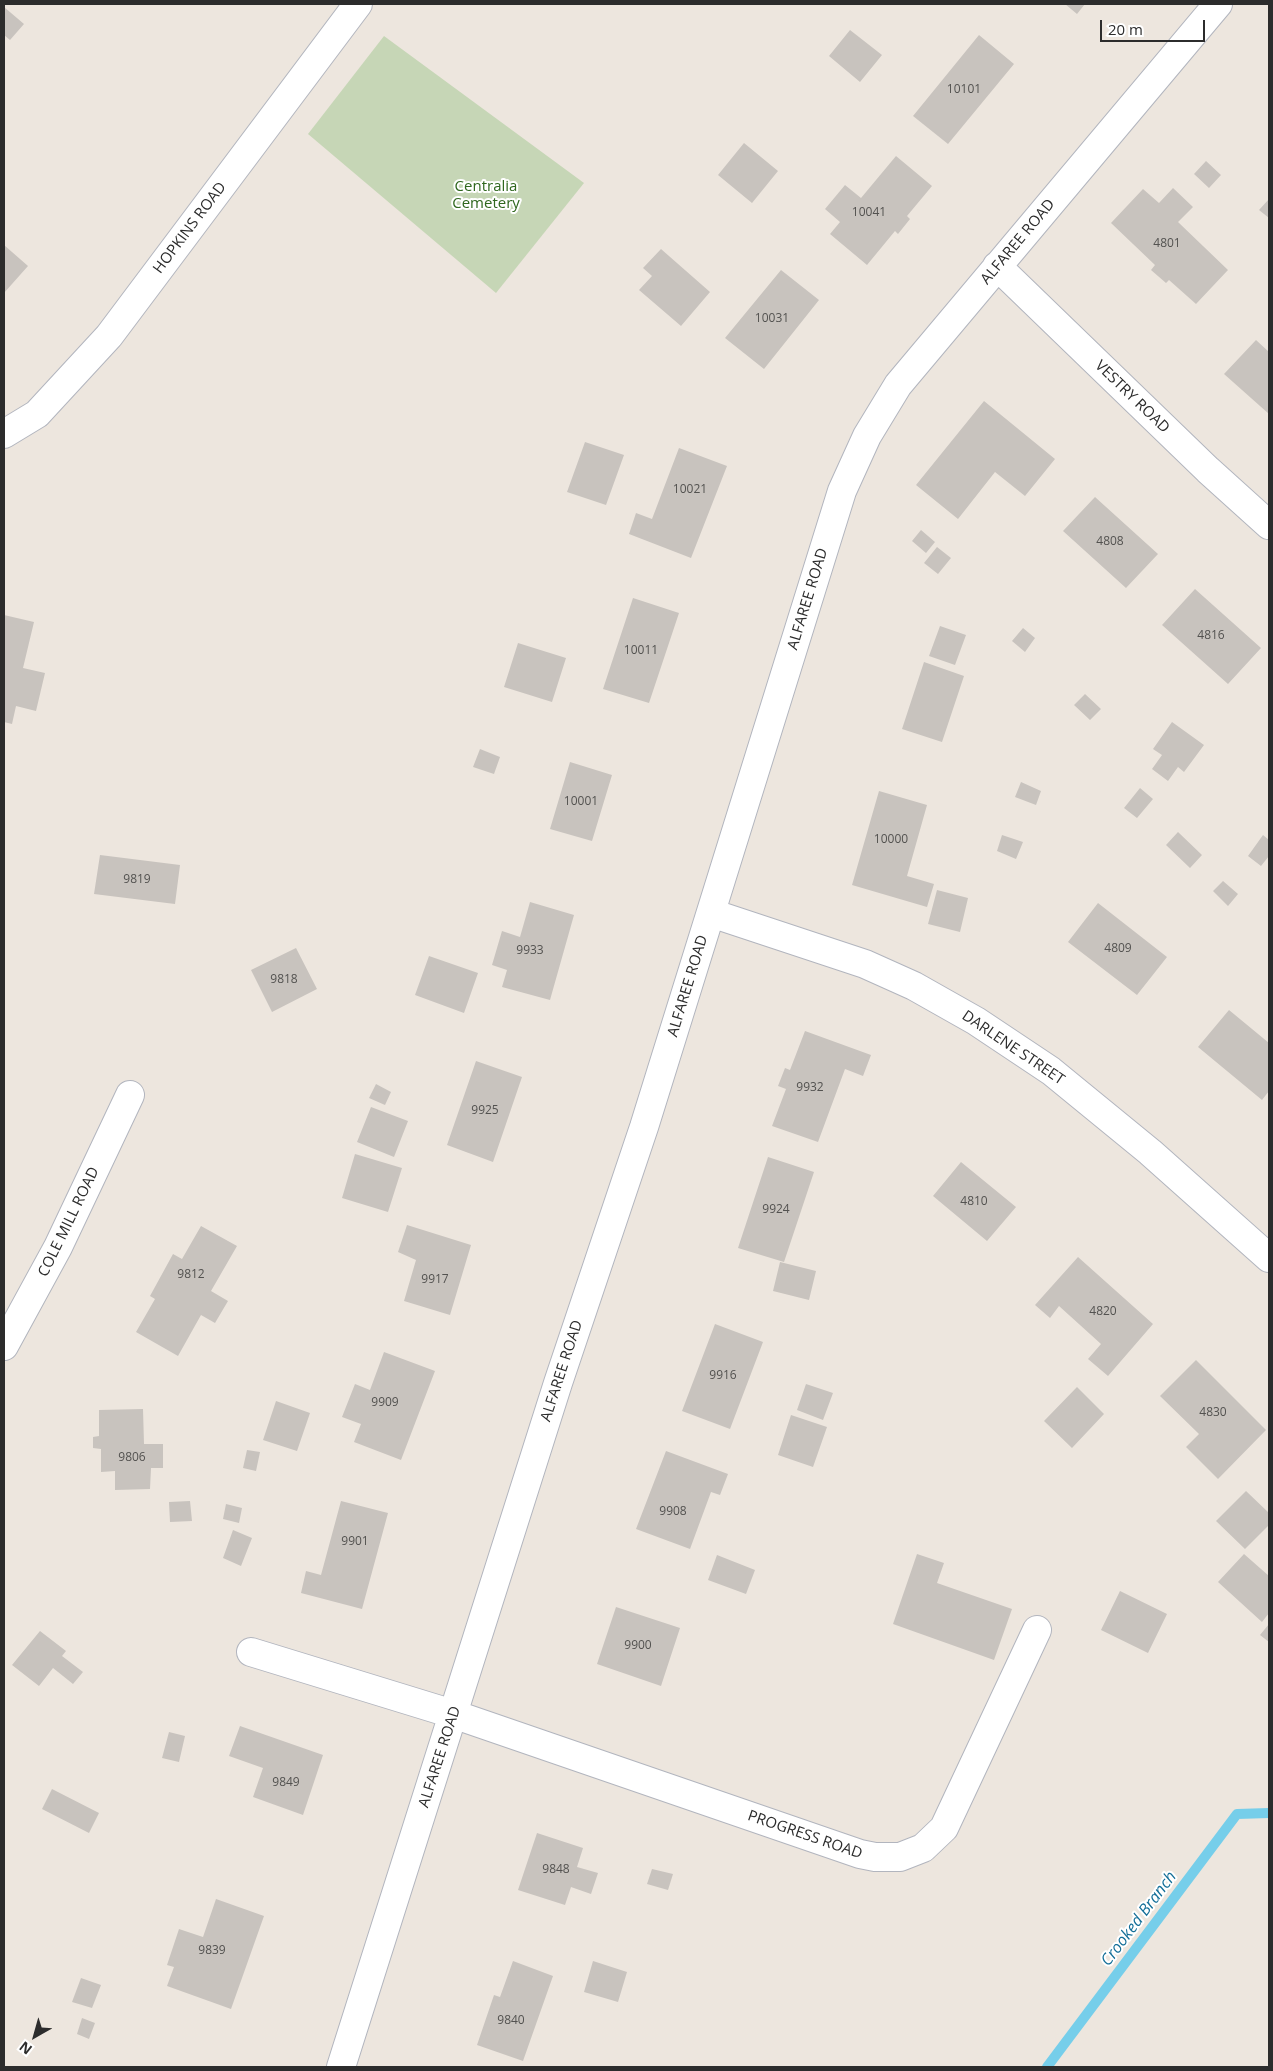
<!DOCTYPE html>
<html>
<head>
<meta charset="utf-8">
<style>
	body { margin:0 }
	#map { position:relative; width:1273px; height:2071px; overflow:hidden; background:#ede6de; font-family:"Open Sans",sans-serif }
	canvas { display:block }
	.frame { position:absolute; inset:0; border:5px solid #2c2c2c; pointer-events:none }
	.north { position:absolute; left:10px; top:2011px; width:50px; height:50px; -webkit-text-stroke:4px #fff; paint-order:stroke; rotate:218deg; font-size:14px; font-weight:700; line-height:20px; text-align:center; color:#2c2c2c }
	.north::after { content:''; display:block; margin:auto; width:18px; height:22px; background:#2c2c2c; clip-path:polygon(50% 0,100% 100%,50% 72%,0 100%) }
	.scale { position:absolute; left:1100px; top:20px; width:105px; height:22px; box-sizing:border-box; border:2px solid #2c2c2c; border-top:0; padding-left:6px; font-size:15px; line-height:18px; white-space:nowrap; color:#2c2c2c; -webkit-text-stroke:4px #fff; paint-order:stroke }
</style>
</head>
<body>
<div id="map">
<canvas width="1273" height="2071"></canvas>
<div class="frame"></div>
<div class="north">N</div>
<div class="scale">20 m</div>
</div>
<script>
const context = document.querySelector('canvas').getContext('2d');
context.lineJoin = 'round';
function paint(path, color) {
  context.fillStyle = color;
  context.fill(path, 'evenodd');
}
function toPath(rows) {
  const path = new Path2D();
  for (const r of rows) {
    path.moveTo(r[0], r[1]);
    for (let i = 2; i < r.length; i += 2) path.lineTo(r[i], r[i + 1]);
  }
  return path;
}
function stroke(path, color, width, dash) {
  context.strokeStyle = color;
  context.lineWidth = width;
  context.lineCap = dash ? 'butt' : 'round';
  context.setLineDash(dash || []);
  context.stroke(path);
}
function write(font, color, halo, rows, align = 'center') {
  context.font = font + ' "Open Sans",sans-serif';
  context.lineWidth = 4;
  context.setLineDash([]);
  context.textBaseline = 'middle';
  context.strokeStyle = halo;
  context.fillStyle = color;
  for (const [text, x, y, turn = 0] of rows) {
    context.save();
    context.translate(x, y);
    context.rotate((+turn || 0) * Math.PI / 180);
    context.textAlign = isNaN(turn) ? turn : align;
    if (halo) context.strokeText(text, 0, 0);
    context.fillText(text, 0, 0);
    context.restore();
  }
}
const cemetery = toPath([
	[384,36,584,183,496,293,308,134]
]);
const stream = toPath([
	[1047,2067,1237,1814,1269,1813]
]);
const building = toPath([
	[1065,4,1085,4,1077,14],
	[4,7,24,24,10,40,4,35],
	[850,30,882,55,860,82,829,56],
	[979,35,1014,64,948,144,913,116],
	[744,143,778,171,752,203,718,175],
	[896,156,932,186,907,216,910,219,898,234,895,231,867,265,830,234,840,222,825,209,845,185,861,198],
	[1206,161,1221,175,1209,188,1194,174],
	[1173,188,1193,207,1178,222,1228,270,1196,304,1169,280,1166,283,1151,270,1155,265,1111,223,1143,189,1159,203],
	[1269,199,1269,218,1259,210],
	[4,245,28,266,4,293],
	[661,249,710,292,681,326,639,290,652,276,643,268],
	[781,270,819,300,764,369,725,338],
	[1256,340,1269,352,1269,414,1224,374],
	[984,401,1055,459,1025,496,995,472,958,519,916,485],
	[585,442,624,455,606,505,567,492],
	[679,448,727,466,691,558,629,534,636,513,652,519],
	[1095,497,1158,554,1126,588,1063,531],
	[921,530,935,542,926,553,912,541],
	[937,547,951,558,938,574,924,563],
	[1195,589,1261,648,1228,684,1162,625],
	[633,598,679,613,649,703,603,689],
	[4,615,34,622,23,668,45,673,36,711,16,706,12,724,4,722],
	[940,626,966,635,955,665,929,656],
	[1023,628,1035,638,1025,652,1012,641],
	[518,643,566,658,552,702,504,687],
	[924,662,964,676,942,742,902,729],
	[1085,694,1101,709,1090,720,1074,705],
	[1172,722,1204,745,1184,772,1178,767,1168,781,1152,769,1162,755,1153,749],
	[480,749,500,757,494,774,473,767],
	[570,762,612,775,592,841,550,829],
	[1021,782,1041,791,1036,805,1015,797],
	[1140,788,1153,799,1137,818,1124,808],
	[879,791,927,805,907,876,934,884,927,907,852,885],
	[1178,832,1202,855,1190,868,1166,845],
	[1002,835,1023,842,1016,859,997,851],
	[1263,835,1269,840,1269,856,1261,866,1248,856],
	[100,855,180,865,175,904,94,894],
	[1223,881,1238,894,1228,906,1213,891],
	[937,890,968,898,960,932,928,924],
	[530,902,574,915,550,1000,502,987,507,970,492,965,502,931,520,937],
	[1098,903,1167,957,1137,995,1068,942],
	[296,948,317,989,272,1012,251,970],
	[429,956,478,973,464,1013,415,995],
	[1229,1010,1269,1043,1269,1091,1262,1100,1198,1047],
	[805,1031,871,1055,863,1076,845,1069,818,1142,772,1126,786,1089,778,1086,785,1068,790,1070],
	[476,1061,522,1077,493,1162,447,1145],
	[376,1084,391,1092,385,1105,369,1098],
	[371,1107,408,1121,394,1157,357,1142],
	[355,1154,402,1168,388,1212,342,1198],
	[768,1157,814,1172,784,1262,738,1248],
	[961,1162,1016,1207,987,1241,933,1196],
	[407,1225,471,1245,450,1315,404,1301,416,1260,398,1252],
	[201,1226,237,1246,211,1291,228,1301,215,1323,201,1315,178,1356,136,1332,155,1299,150,1296,173,1254,182,1259],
	[1078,1257,1153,1324,1108,1376,1088,1359,1101,1344,1059,1306,1050,1318,1035,1305],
	[780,1262,816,1271,809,1300,773,1291],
	[715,1324,763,1342,730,1429,682,1411],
	[384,1352,435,1371,401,1460,354,1442,361,1424,342,1417,355,1384,370,1390],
	[1196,1360,1266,1430,1218,1479,1186,1447,1199,1434,1160,1396],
	[806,1384,833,1393,823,1420,797,1410],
	[1077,1387,1104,1414,1072,1448,1044,1421],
	[276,1401,310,1413,297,1451,263,1440],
	[143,1409,144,1444,163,1444,163,1468,151,1468,150,1489,115,1490,115,1471,101,1472,101,1449,93,1448,93,1437,99,1436,99,1410],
	[791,1415,827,1427,813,1467,778,1455],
	[247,1450,260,1452,256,1471,243,1468],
	[666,1451,728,1474,720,1495,711,1492,690,1549,636,1529],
	[1246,1491,1269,1513,1269,1525,1245,1549,1216,1521],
	[190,1501,192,1521,170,1522,169,1502],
	[341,1501,388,1513,362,1609,301,1593,306,1571,321,1575],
	[226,1504,242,1508,239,1523,223,1519],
	[233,1530,252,1538,241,1566,223,1558],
	[917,1554,944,1563,937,1583,1012,1609,994,1660,893,1624],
	[1244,1554,1269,1576,1269,1613,1262,1622,1218,1582],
	[717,1555,755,1570,746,1594,708,1580],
	[1120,1591,1167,1614,1148,1653,1101,1630],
	[616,1607,680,1628,661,1686,597,1664],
	[1269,1624,1269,1642,1260,1635],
	[40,1631,66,1651,62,1656,83,1672,73,1684,53,1668,39,1686,12,1665],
	[240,1726,323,1755,303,1815,253,1797,263,1768,229,1756],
	[169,1732,185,1736,179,1762,162,1758],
	[52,1789,99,1813,89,1833,42,1809],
	[537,1833,583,1848,577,1867,598,1873,591,1894,571,1887,565,1905,518,1890],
	[652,1869,673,1874,668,1890,647,1884],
	[216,1899,264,1916,231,2009,167,1986,174,1967,167,1965,179,1929,203,1937],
	[513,1961,553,1976,523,2061,477,2045,494,1995,500,1997],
	[593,1961,627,1972,618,2002,584,1992],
	[81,1978,101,1985,92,2008,72,2002],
	[82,2018,95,2023,89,2039,77,2034]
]);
const street = toPath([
	[997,266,1208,470,1269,525],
	[711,913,865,964,914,986,976,1021,1051,1071,1150,1152,1269,1258],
	[4,1346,58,1247,130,1095],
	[251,1652,453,1714,860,1854,875,1857,900,1857,923,1848,944,1828,1037,1630],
	[341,2067,558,1383,644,1127,842,491,867,436,898,385,1218,4]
]);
const secondary = toPath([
	[4,434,37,414,109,336,358,4]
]);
const numberNames = [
	["10101",964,90],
	["10041",869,213],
	["4801",1167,244],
	["10031",772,319],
	["10021",690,490],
	["4808",1110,542],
	["4816",1211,636],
	["10011",641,651],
	["10001",581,802],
	["10000",891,840],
	["9819",137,880],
	["4809",1118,949],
	["9933",530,951],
	["9818",284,980],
	["9932",810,1088],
	["9925",485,1111],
	["4810",974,1202],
	["9924",776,1210],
	["9812",191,1275],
	["9917",435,1280],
	["4820",1103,1312],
	["9916",723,1376],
	["9909",385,1403],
	["4830",1213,1413],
	["9806",132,1458],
	["9908",673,1512],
	["9901",355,1542],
	["9900",638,1646],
	["9849",286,1783],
	["9848",556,1870],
	["9839",212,1951],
	["9840",511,2021]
];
const parkNames = [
	["Centralia",486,187],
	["Cemetery",486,204]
];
const streetNames = [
	["HOPKINS ROAD",190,228,-53],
	["ALFAREE ROAD",1018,242,-50],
	["VESTRY ROAD",1132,397,44],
	["ALFAREE ROAD",808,599,-73],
	["ALFAREE ROAD",688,986,-73],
	["DARLENE STREET",1013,1048,34],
	["COLE MILL ROAD",69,1222,-64],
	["ALFAREE ROAD",562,1371,-72],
	["ALFAREE ROAD",440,1757,-72],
	["PROGRESS ROAD",805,1835,19]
];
const waterNames = [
	["Crooked Branch",1139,1919,-53]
];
paint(cemetery, '#c6d6b6');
stroke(stream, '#76ceea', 10);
paint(building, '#c8c3be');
stroke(street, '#b2b5be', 30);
stroke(secondary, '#b2b5be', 30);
stroke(street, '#fff', 28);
stroke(secondary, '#fff', 28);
write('12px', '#535250', null, numberNames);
write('15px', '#2f671e', '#fff', parkNames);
write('15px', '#2c2c2c', '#fff', streetNames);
write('italic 16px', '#136e98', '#fff', waterNames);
</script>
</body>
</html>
